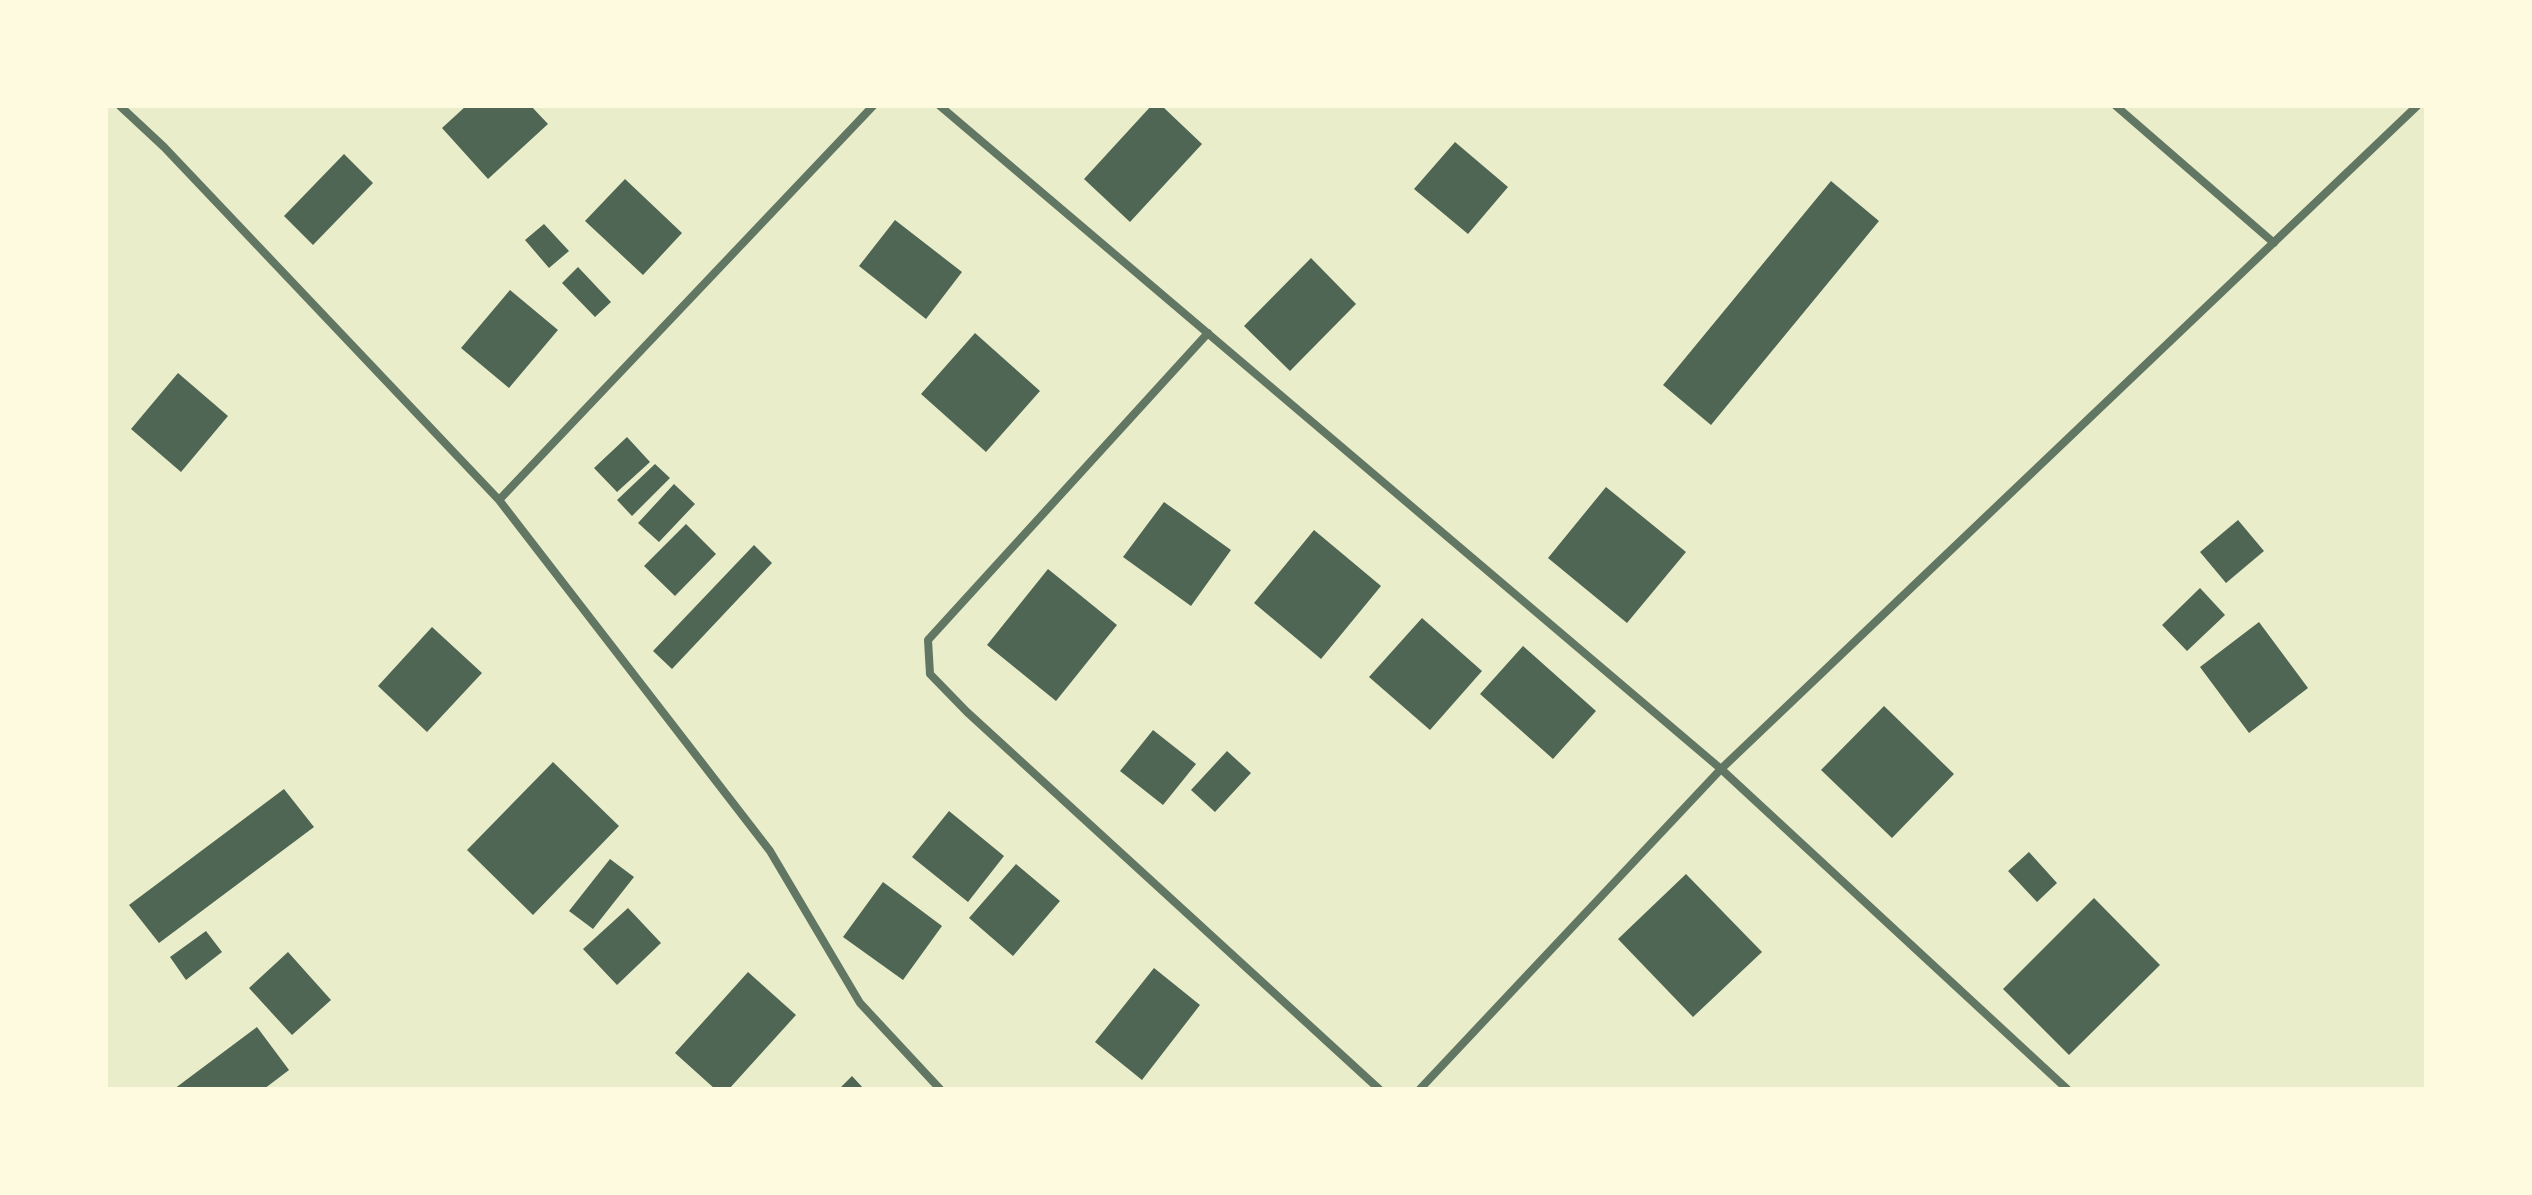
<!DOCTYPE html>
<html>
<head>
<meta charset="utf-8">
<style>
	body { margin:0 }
	#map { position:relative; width:2532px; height:1195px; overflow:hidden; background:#e9edc9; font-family:Raleway,sans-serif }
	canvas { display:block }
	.frame { position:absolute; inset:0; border:108px solid #fefae0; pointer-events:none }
</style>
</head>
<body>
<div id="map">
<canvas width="2532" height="1195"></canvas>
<div class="frame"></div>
</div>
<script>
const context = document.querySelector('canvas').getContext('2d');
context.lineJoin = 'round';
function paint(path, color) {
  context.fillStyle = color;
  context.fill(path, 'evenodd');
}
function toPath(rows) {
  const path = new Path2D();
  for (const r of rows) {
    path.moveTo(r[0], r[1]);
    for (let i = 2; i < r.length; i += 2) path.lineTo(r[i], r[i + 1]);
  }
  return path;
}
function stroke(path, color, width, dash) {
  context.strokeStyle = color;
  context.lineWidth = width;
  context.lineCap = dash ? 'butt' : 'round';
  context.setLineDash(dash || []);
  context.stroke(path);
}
const building = toPath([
	[466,106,531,106,548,124,488,179,442,128],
	[1151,106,1162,106,1202,144,1130,222,1084,179],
	[1455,142,1508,187,1468,234,1414,189],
	[344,154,373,183,313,245,284,216],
	[625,179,682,233,643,275,585,221],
	[1831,181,1879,221,1711,425,1663,385],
	[895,220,962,272,926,319,859,266],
	[544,224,569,251,549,268,525,240],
	[1311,258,1356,304,1290,371,1244,326],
	[578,267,611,302,595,317,562,283],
	[510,290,558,330,509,388,461,348],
	[975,333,1040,391,986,452,921,394],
	[178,373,228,416,181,472,131,429],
	[627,437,650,462,617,492,594,468],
	[655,464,670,478,632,516,617,500],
	[674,484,695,504,659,542,638,523],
	[1606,487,1686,552,1627,623,1548,558],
	[1164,502,1231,550,1191,606,1123,557],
	[2238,520,2264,551,2226,583,2200,552],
	[686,524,716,554,675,596,644,566],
	[1314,530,1381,586,1321,659,1254,603],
	[754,545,772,563,672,669,653,651],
	[1048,569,1117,625,1056,701,987,645],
	[2200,588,2225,615,2187,651,2162,625],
	[1422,618,1482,671,1430,730,1369,677],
	[2259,622,2308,688,2249,733,2200,667],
	[432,627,482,673,427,732,378,686],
	[1523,646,1596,711,1553,759,1480,694],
	[1884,706,1954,774,1892,838,1821,770],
	[1153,730,1196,764,1163,805,1120,771],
	[1227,751,1251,773,1215,812,1191,790],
	[553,762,619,826,533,915,467,850],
	[284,789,314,827,159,943,129,905],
	[949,811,1004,856,968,902,912,857],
	[2029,852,2057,883,2037,902,2008,871],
	[610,859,634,877,593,929,569,911],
	[1016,864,1060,901,1013,956,969,918],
	[1686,874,1762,952,1693,1017,1618,939],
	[883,882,942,926,903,980,843,937],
	[2094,898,2160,965,2069,1055,2003,989],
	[628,908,661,943,617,985,583,949],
	[206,931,222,952,186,980,170,957],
	[288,952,331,1000,292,1035,249,988],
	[1154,968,1200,1005,1142,1080,1095,1042],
	[748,972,796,1015,729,1089,715,1089,675,1053],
	[257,1027,289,1070,264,1089,174,1089],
	[852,1076,864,1089,839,1089]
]);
const minor = toPath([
	[120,106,164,147,499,500,770,851,860,1003,940,1089],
	[940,106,1721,769,2067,1089],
	[2116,106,2274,243],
	[1208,333,928,640,930,674,967,712,1379,1089],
	[499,500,873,106],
	[1420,1089,1721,769,2417,106]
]);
paint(building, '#4f6655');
stroke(minor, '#617663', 8);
</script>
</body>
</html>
